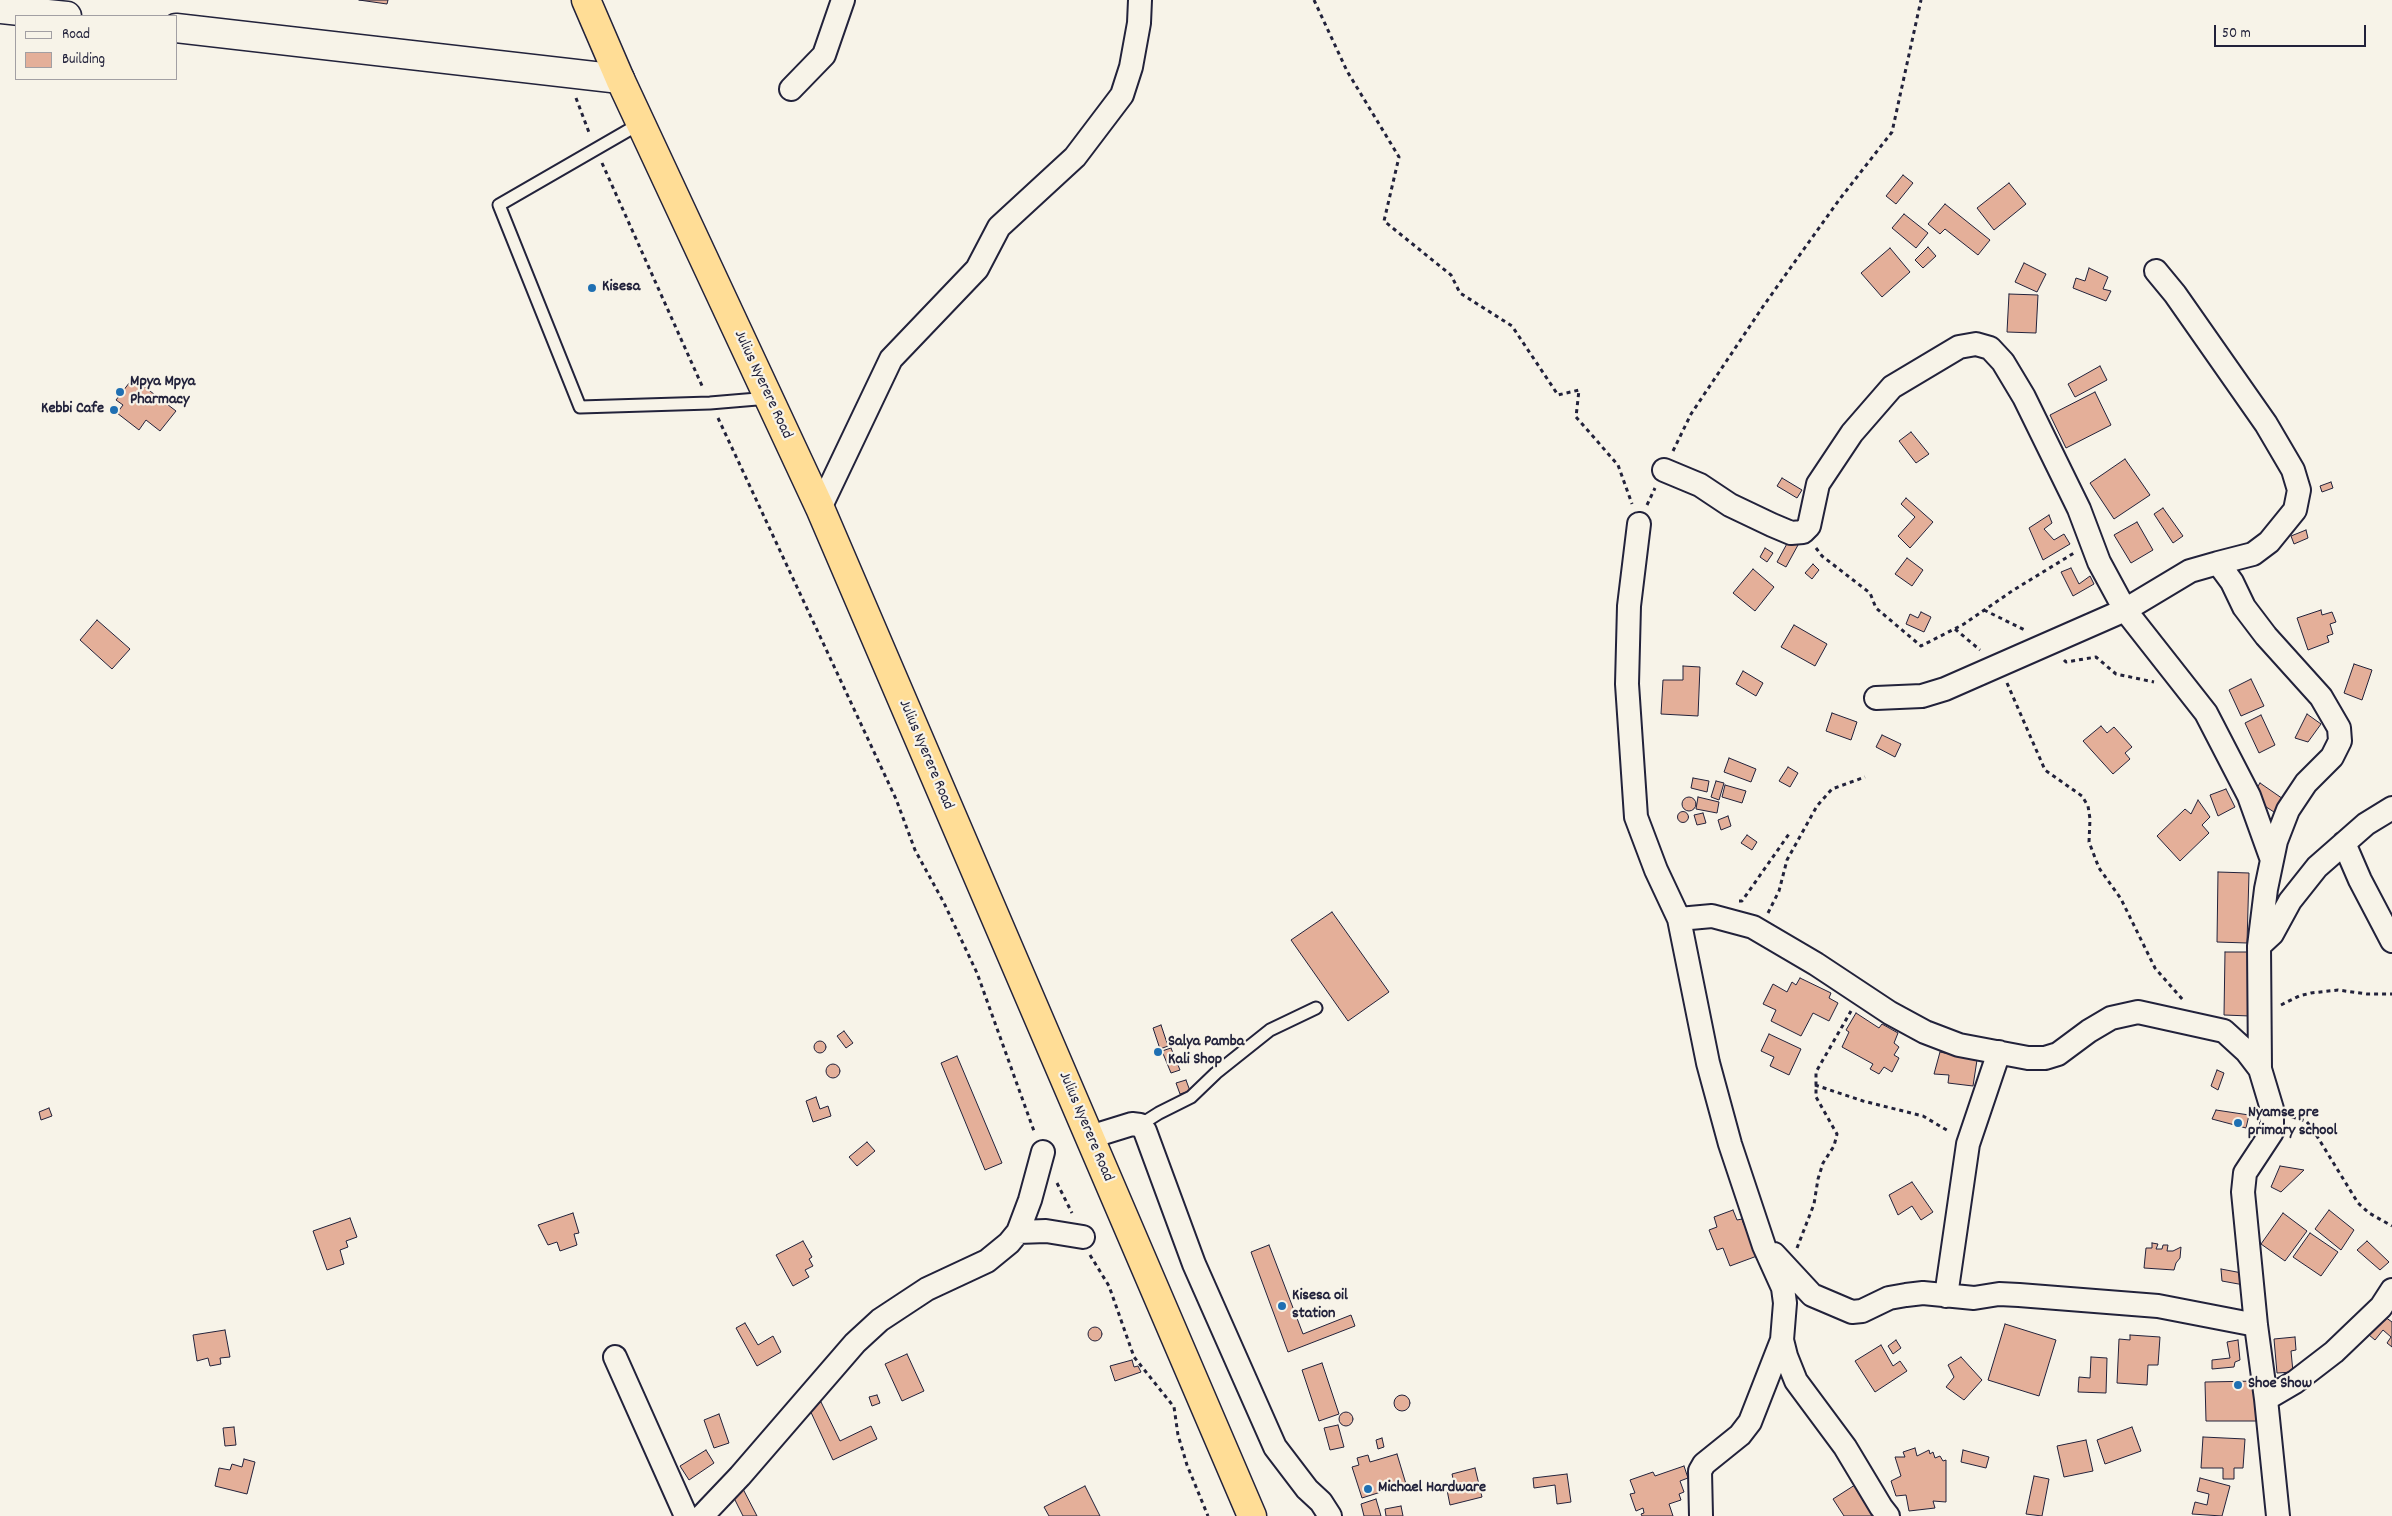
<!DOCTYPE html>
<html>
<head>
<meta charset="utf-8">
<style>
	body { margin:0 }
	#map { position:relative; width:2392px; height:1516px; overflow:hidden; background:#f7f3e8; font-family:Dekko,sans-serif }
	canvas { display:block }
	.legend { position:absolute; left:15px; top:15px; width:162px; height:65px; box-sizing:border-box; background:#f7f3e8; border:1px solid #a29fa3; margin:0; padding:6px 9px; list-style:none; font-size:15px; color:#22223b }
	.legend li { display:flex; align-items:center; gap:10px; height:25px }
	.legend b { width:25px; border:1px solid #a29fa3 }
	.scale { position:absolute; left:2214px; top:25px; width:152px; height:22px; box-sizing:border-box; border:2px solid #22223b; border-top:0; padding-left:6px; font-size:15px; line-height:18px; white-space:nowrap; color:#22223b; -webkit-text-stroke:4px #f7f3e8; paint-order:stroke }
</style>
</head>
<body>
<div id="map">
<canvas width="2392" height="1516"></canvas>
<ul class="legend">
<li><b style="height:6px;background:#f7f3e8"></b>Road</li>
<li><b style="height:14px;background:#e4af99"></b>Building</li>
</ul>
<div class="scale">50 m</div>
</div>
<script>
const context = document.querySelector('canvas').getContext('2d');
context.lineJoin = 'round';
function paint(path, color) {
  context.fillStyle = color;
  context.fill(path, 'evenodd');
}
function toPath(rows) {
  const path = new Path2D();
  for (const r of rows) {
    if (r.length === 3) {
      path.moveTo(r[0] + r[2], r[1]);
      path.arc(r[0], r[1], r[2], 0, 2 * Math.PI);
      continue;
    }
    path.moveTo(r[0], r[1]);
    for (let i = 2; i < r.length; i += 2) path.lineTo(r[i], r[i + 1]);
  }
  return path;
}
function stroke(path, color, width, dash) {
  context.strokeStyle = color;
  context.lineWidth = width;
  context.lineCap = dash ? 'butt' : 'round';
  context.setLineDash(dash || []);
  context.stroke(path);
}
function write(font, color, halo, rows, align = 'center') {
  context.font = font + ' Dekko,sans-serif';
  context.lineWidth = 4.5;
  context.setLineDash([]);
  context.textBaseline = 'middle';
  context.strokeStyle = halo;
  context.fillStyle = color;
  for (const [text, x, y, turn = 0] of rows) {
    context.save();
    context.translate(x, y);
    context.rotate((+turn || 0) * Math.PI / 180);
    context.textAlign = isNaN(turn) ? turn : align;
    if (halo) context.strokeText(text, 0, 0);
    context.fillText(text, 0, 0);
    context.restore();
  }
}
const building = toPath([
	[359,0,388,0,387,4,359,0],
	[1903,175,1913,183,1896,204,1886,196,1903,175],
	[2009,183,2026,204,1994,230,1977,208,2009,183],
	[1945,204,1990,240,1978,255,1945,229,1940,234,1928,224,1945,204],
	[1904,214,1928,233,1916,248,1892,228,1904,214],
	[1928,247,1936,256,1923,268,1915,260,1928,247],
	[1890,248,1910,272,1882,297,1861,273,1890,248],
	[2024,263,2046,274,2037,292,2015,282,2024,263],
	[2089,268,2108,277,2103,289,2111,291,2106,301,2073,288,2076,278,2085,281,2089,268],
	[2009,294,2038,295,2036,333,2007,332,2009,294],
	[2100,366,2107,380,2075,397,2068,384,2100,366],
	[133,378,176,411,160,431,146,420,139,430,117,413,123,405,116,400,133,378],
	[2095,392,2111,425,2066,448,2050,415,2095,392],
	[1911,432,1929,454,1916,463,1899,441,1911,432],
	[2125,459,2150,495,2114,519,2090,483,2125,459],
	[1782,478,1802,490,1797,498,1777,486,1782,478],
	[2331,482,2333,488,2322,492,2320,486,2331,482],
	[1906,498,1933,522,1910,548,1898,536,1915,517,1901,504,1906,498],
	[2163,508,2183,536,2173,543,2154,514,2163,508],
	[2049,515,2052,523,2044,529,2054,540,2064,534,2070,544,2043,560,2029,528,2049,515],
	[2137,522,2153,550,2131,563,2114,535,2137,522],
	[2306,530,2308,538,2294,544,2291,536,2306,530],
	[1789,540,1798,545,1786,567,1777,562,1789,540],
	[1765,548,1773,553,1767,562,1760,557,1765,548],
	[1907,558,1923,570,1912,586,1895,574,1907,558],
	[1813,564,1819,570,1812,579,1805,573,1813,564],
	[2071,568,2079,584,2090,576,2094,584,2073,596,2061,572,2071,568],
	[1753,569,1774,587,1755,611,1733,593,1753,569],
	[2321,610,2322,615,2332,612,2336,622,2330,624,2333,634,2327,636,2329,642,2308,650,2297,618,2321,610],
	[1921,612,1931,617,1924,632,1906,624,1910,614,1918,618,1921,612],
	[97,620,130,649,112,669,80,640,97,620],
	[1794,625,1827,644,1815,666,1781,647,1794,625],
	[2354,664,2372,670,2362,700,2344,693,2354,664],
	[1683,666,1700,667,1698,716,1661,714,1663,680,1683,680,1683,666],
	[1743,671,1763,683,1756,696,1736,684,1743,671],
	[2251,679,2264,706,2241,716,2229,690,2251,679],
	[1832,713,1857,722,1851,740,1826,731,1832,713],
	[2307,714,2321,724,2308,742,2295,738,2307,714],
	[2261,715,2275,745,2259,753,2245,723,2261,715],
	[2101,726,2107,733,2114,727,2132,747,2125,753,2130,759,2113,774,2083,741,2101,726],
	[1882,735,1901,744,1895,757,1876,747,1882,735],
	[1729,758,1756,769,1751,782,1724,772,1729,758],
	[1788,767,1798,773,1790,787,1779,781,1788,767],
	[1693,778,1709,781,1707,792,1691,788,1693,778],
	[1716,781,1724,783,1719,800,1711,797,1716,781],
	[2260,783,2286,801,2277,814,2251,797,2260,783],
	[1725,785,1746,791,1742,803,1722,797,1725,785],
	[2226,789,2235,807,2218,816,2210,795,2226,789],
	[1698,797,1719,802,1717,813,1696,809,1698,797],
	[1689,804,7],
	[2198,800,2210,817,2202,825,2209,833,2180,861,2157,836,2185,809,2191,814,2198,800],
	[1683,817,5.5],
	[1703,813,1706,823,1697,825,1694,815,1703,813],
	[1728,816,1731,826,1721,830,1718,820,1728,816],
	[1747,835,1757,842,1752,850,1741,843,1747,835],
	[2218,872,2249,873,2247,943,2217,942,2218,872],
	[1332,912,1389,992,1348,1021,1291,940,1332,912],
	[2225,952,2250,952,2250,1016,2224,1015,2225,952],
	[1800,978,1831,993,1829,998,1838,1003,1829,1021,1813,1013,1801,1036,1771,1021,1776,1010,1763,1004,1773,984,1787,992,1792,982,1796,985,1800,978],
	[1856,1013,1879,1028,1882,1024,1898,1033,1894,1043,1899,1047,1894,1055,1899,1058,1892,1072,1884,1067,1879,1074,1870,1069,1873,1064,1842,1047,1849,1032,1846,1030,1856,1013],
	[1161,1025,1168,1046,1160,1049,1153,1028,1161,1025],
	[844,1031,853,1043,846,1048,837,1036,844,1031],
	[1769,1034,1801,1049,1789,1075,1770,1066,1774,1057,1761,1051,1769,1034],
	[820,1047,6],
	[1171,1048,1180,1070,1171,1073,1162,1051,1171,1048],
	[1940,1052,1977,1060,1973,1086,1948,1083,1949,1075,1934,1074,1940,1052],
	[957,1056,1002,1163,985,1170,941,1063,957,1056],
	[833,1071,7],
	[2217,1070,2224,1073,2218,1090,2211,1086,2217,1070],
	[1186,1080,1190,1091,1180,1094,1176,1083,1186,1080],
	[816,1097,820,1109,828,1106,831,1116,813,1122,806,1101,816,1097],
	[49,1108,52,1116,41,1120,39,1112,49,1108],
	[2216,1110,2249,1115,2246,1128,2212,1119,2216,1110],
	[867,1142,875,1151,857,1166,849,1157,867,1142],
	[2280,1166,2304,1170,2281,1192,2271,1187,2280,1166],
	[1912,1182,1933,1212,1921,1220,1912,1206,1898,1215,1889,1195,1912,1182],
	[1733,1210,1737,1220,1742,1219,1744,1225,1749,1223,1757,1256,1730,1266,1723,1248,1717,1250,1709,1230,1717,1227,1714,1217,1733,1210],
	[2329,1210,2354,1230,2341,1250,2315,1229,2329,1210],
	[573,1213,579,1233,574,1234,577,1245,560,1251,557,1242,548,1245,538,1225,573,1213],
	[2283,1213,2307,1231,2285,1261,2261,1244,2283,1213],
	[350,1218,357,1237,346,1241,348,1247,340,1250,344,1264,327,1270,313,1231,350,1218],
	[2310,1233,2338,1252,2321,1276,2293,1257,2310,1233],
	[803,1241,812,1257,809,1259,813,1266,805,1270,809,1277,793,1286,776,1255,803,1241],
	[2367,1241,2389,1262,2380,1270,2357,1250,2367,1241],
	[2152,1243,2158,1244,2156,1249,2162,1249,2163,1245,2168,1245,2167,1251,2173,1251,2181,1247,2180,1258,2176,1263,2174,1270,2144,1268,2146,1248,2152,1248,2152,1243],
	[1269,1245,1303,1334,1351,1315,1355,1326,1288,1352,1251,1252,1269,1245],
	[2221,1269,2242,1273,2244,1285,2222,1281,2221,1269],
	[2385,1317,2392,1322,2392,1347,2387,1343,2391,1337,2383,1330,2375,1340,2369,1335,2385,1317],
	[745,1323,758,1345,773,1336,781,1352,757,1366,736,1328,745,1323],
	[2005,1324,2056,1340,2039,1396,1988,1380,2005,1324],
	[1095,1334,7],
	[225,1330,230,1357,220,1358,221,1364,210,1366,208,1358,197,1361,193,1335,225,1330],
	[2130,1335,2160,1337,2158,1365,2148,1365,2147,1385,2117,1383,2119,1339,2130,1340,2130,1335],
	[2295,1337,2296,1350,2291,1351,2293,1372,2277,1373,2274,1339,2295,1337],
	[1896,1340,1901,1348,1893,1354,1888,1346,1896,1340],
	[2238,1340,2240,1360,2235,1362,2234,1367,2212,1369,2212,1360,2230,1358,2227,1342,2238,1340],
	[1881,1345,1893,1366,1900,1361,1907,1371,1875,1392,1855,1361,1881,1345],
	[907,1354,924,1391,902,1401,885,1364,907,1354],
	[1961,1357,1982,1380,1964,1400,1946,1387,1954,1377,1948,1365,1961,1357],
	[2091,1357,2107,1358,2106,1393,2078,1392,2079,1377,2090,1378,2091,1357],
	[1132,1360,1134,1367,1138,1366,1141,1372,1115,1381,1110,1366,1132,1360],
	[1322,1363,1339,1414,1319,1421,1302,1370,1322,1363],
	[2258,1381,2259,1421,2206,1421,2205,1382,2258,1381],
	[877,1395,880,1403,872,1406,869,1397,877,1395],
	[1402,1403,8],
	[821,1402,840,1441,871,1426,877,1439,833,1460,809,1408,821,1402],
	[1346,1419,7],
	[719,1414,729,1443,714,1448,704,1420,719,1414],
	[1338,1425,1344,1447,1330,1450,1324,1428,1338,1425],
	[234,1427,236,1445,225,1446,223,1428,234,1427],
	[2132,1427,2141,1451,2105,1464,2097,1440,2132,1427],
	[2203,1437,2245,1439,2243,1468,2234,1468,2234,1479,2223,1479,2223,1468,2201,1468,2203,1437],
	[1382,1438,1384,1447,1378,1449,1376,1440,1382,1438],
	[2086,1440,2093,1471,2064,1477,2057,1446,2086,1440],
	[1915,1448,1917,1456,1929,1450,1930,1454,1933,1452,1935,1458,1940,1456,1943,1461,1946,1460,1946,1502,1933,1501,1935,1508,1909,1511,1906,1495,1896,1496,1891,1481,1901,1476,1895,1457,1905,1457,1903,1452,1915,1448],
	[706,1450,714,1463,689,1480,680,1466,706,1450],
	[1963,1450,1989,1457,1986,1468,1961,1462,1963,1450],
	[1397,1454,1406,1484,1362,1498,1352,1467,1359,1465,1357,1458,1368,1455,1370,1462,1397,1454],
	[244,1459,255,1462,247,1494,215,1486,219,1468,230,1470,232,1464,242,1467,244,1459],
	[1684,1466,1688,1478,1680,1481,1684,1492,1679,1494,1681,1500,1669,1504,1673,1516,1642,1516,1641,1514,1644,1513,1643,1508,1636,1511,1630,1494,1635,1493,1630,1480,1653,1472,1655,1476,1684,1466],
	[1475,1468,1482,1497,1450,1505,1446,1485,1454,1483,1452,1474,1475,1468],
	[1567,1474,1571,1502,1557,1504,1555,1485,1534,1488,1533,1478,1567,1474],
	[2034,1476,2049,1479,2042,1516,2026,1514,2034,1476],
	[2200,1478,2230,1486,2222,1516,2192,1514,2195,1502,2207,1505,2209,1494,2197,1491,2200,1478],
	[1858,1483,1875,1516,1844,1516,1833,1499,1858,1483],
	[1085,1486,1100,1516,1049,1516,1044,1507,1085,1486],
	[742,1487,757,1516,743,1516,731,1492,742,1487],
	[1376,1499,1381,1516,1364,1516,1361,1504,1376,1499],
	[1401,1506,1403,1516,1386,1516,1385,1509,1401,1506]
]);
const path = toPath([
	[1314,0,1347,71,1399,157,1384,221,1451,275,1460,293,1512,326,1558,395,1579,390,1576,417,1618,465,1632,504],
	[576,98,590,135],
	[602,163,703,388],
	[718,418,896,799,915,850,944,903,977,973,1035,1134],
	[1673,451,1691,414,1764,305,1839,200,1892,132,1921,0],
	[1647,505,1655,488],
	[1816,548,1822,556,1870,593,1876,608,1921,646,1964,624,2012,591,2074,553],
	[1984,610,2027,631],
	[1955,629,1980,650],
	[2064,660,2066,662,2096,657,2116,674,2154,682],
	[2007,683,2045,770,2082,796,2088,806,2090,819,2089,842,2099,868,2121,899,2155,968,2183,1000],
	[1739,901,1742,901,1789,834],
	[1768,913,1779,891,1787,860,1817,806,1832,789,1865,777],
	[2281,1005,2299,996,2311,993,2338,990,2367,994,2392,994],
	[1815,1085,1863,1101,1923,1116,1950,1132],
	[2292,1117,2306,1121,2312,1128,2358,1203,2369,1213,2392,1226],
	[1057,1183,1072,1213],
	[1797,1248,1814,1204,1818,1179,1823,1163,1834,1146,1837,1134,1816,1097,1816,1072,1851,1011],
	[1090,1255,1109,1286,1134,1357,1174,1407,1178,1435,1187,1465,1208,1516]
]);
const lane = toPath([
	[641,123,499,205,580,407,710,403,769,398],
	[1140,1125,1159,1113,1191,1097,1216,1073,1270,1030,1316,1008]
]);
const street = toPath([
	[791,89,824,55,843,0],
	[2156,271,2175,294,2266,424,2293,470,2299,490,2295,510,2269,542,2253,554,2218,563],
	[1664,470,1700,485,1730,505,1772,525,1791,533,1803,532,1809,526,1818,484,1852,433,1892,387,1959,347,1976,344,1990,348,2003,362,2024,397,2079,509,2099,562,2125,610,2206,713,2249,796,2272,860],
	[820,508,891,359,977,269,999,227,1075,157,1122,95,1131,67,1139,23,1140,0],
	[1639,524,1629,606,1627,684,1636,817,1656,870,1679,919,1708,1063,1730,1144,1764,1246,1783,1288,1785,1303,1782,1340,1786,1356,1796,1381,1845,1447,1881,1507,1888,1516],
	[1876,698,1922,696,1945,689,2125,610,2190,571,2218,563,2232,582,2244,607,2266,636,2321,697,2339,728,2340,741,2332,757,2306,783,2288,810,2276,841,2266,889,2259,946,2260,1069],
	[2344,843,2360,880,2392,941],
	[1679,919,1712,916,1753,927,1816,964,1890,1013,1925,1032,1959,1045,2028,1058,2045,1058,2058,1054,2089,1031,2111,1018,2138,1012,2224,1031,2247,1052,2260,1069,2272,1109,2272,1132,2245,1173,2243,1192,2256,1325,2266,1399,2278,1516],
	[2259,946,2272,934,2290,901,2317,867,2366,824,2392,808],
	[1090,1137,1132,1124,1140,1125,1145,1131,1194,1264,1275,1447,1307,1489,1321,1502,1330,1516],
	[1018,1232,1046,1231,1083,1237],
	[1774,1254,1812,1295,1852,1312,1862,1311,1889,1298,1906,1295,1923,1293,1974,1298,1999,1294,2019,1295,2158,1306,2256,1325],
	[1946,1296,1968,1144,1999,1052],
	[615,1357,686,1516],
	[2266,1399,2295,1382,2334,1352,2381,1307,2392,1290],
	[702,1516,740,1476,855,1343,880,1320,927,1289,987,1261,1009,1243,1018,1232,1030,1200,1043,1152],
	[1701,1516,1700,1471,1704,1464,1740,1435,1750,1422,1782,1340]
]);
const secondary = toPath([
	[0,9,67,16],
	[176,28,620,79]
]);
const highway = toPath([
	[586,0,620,79,820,508,1252,1516]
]);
const markers = [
	[592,288,5,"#1f6fb2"],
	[120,392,5,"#1f6fb2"],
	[114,410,5,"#1f6fb2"],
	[1158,1052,5,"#1f6fb2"],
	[2238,1123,5,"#1f6fb2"],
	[1282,1306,5,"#1f6fb2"],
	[2238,1385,5,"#1f6fb2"],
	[1368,1489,5,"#1f6fb2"]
];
const poiNames = [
	["Kisesa",602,288],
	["Mpya Mpya",130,383],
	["Pharmacy",130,401],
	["Kebbi Cafe",104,410,"right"],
	["Salya Pamba",1168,1043],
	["Kali Shop",1168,1061],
	["Nyamse pre",2248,1114],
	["primary school",2248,1132],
	["Kisesa oil",1292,1297],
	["station",1292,1315],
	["Shoe Show",2248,1385],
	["Michael Hardware",1378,1489]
];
const streetNames = [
	["Julius Nyerere Road",762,385,65],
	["Julius Nyerere Road",925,755,67],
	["Julius Nyerere Road",1085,1127,67]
];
paint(building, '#e4af99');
stroke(building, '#22223b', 1);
stroke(lane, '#22223b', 15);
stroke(street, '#22223b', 26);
stroke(secondary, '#22223b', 31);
stroke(highway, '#22223b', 31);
stroke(path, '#22223b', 3, [4, 4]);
stroke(lane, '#f7f3e8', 11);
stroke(street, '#f7f3e8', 22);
stroke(secondary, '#f7f3e8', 28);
stroke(highway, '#ffdd96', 28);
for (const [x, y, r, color] of markers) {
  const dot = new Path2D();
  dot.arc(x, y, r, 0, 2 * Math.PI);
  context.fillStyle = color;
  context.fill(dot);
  stroke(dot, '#f7f3e8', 2);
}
write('bold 16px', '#22223b', '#f7f3e8', poiNames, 'left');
write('16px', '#22223b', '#f7f3e8', streetNames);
</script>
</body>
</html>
